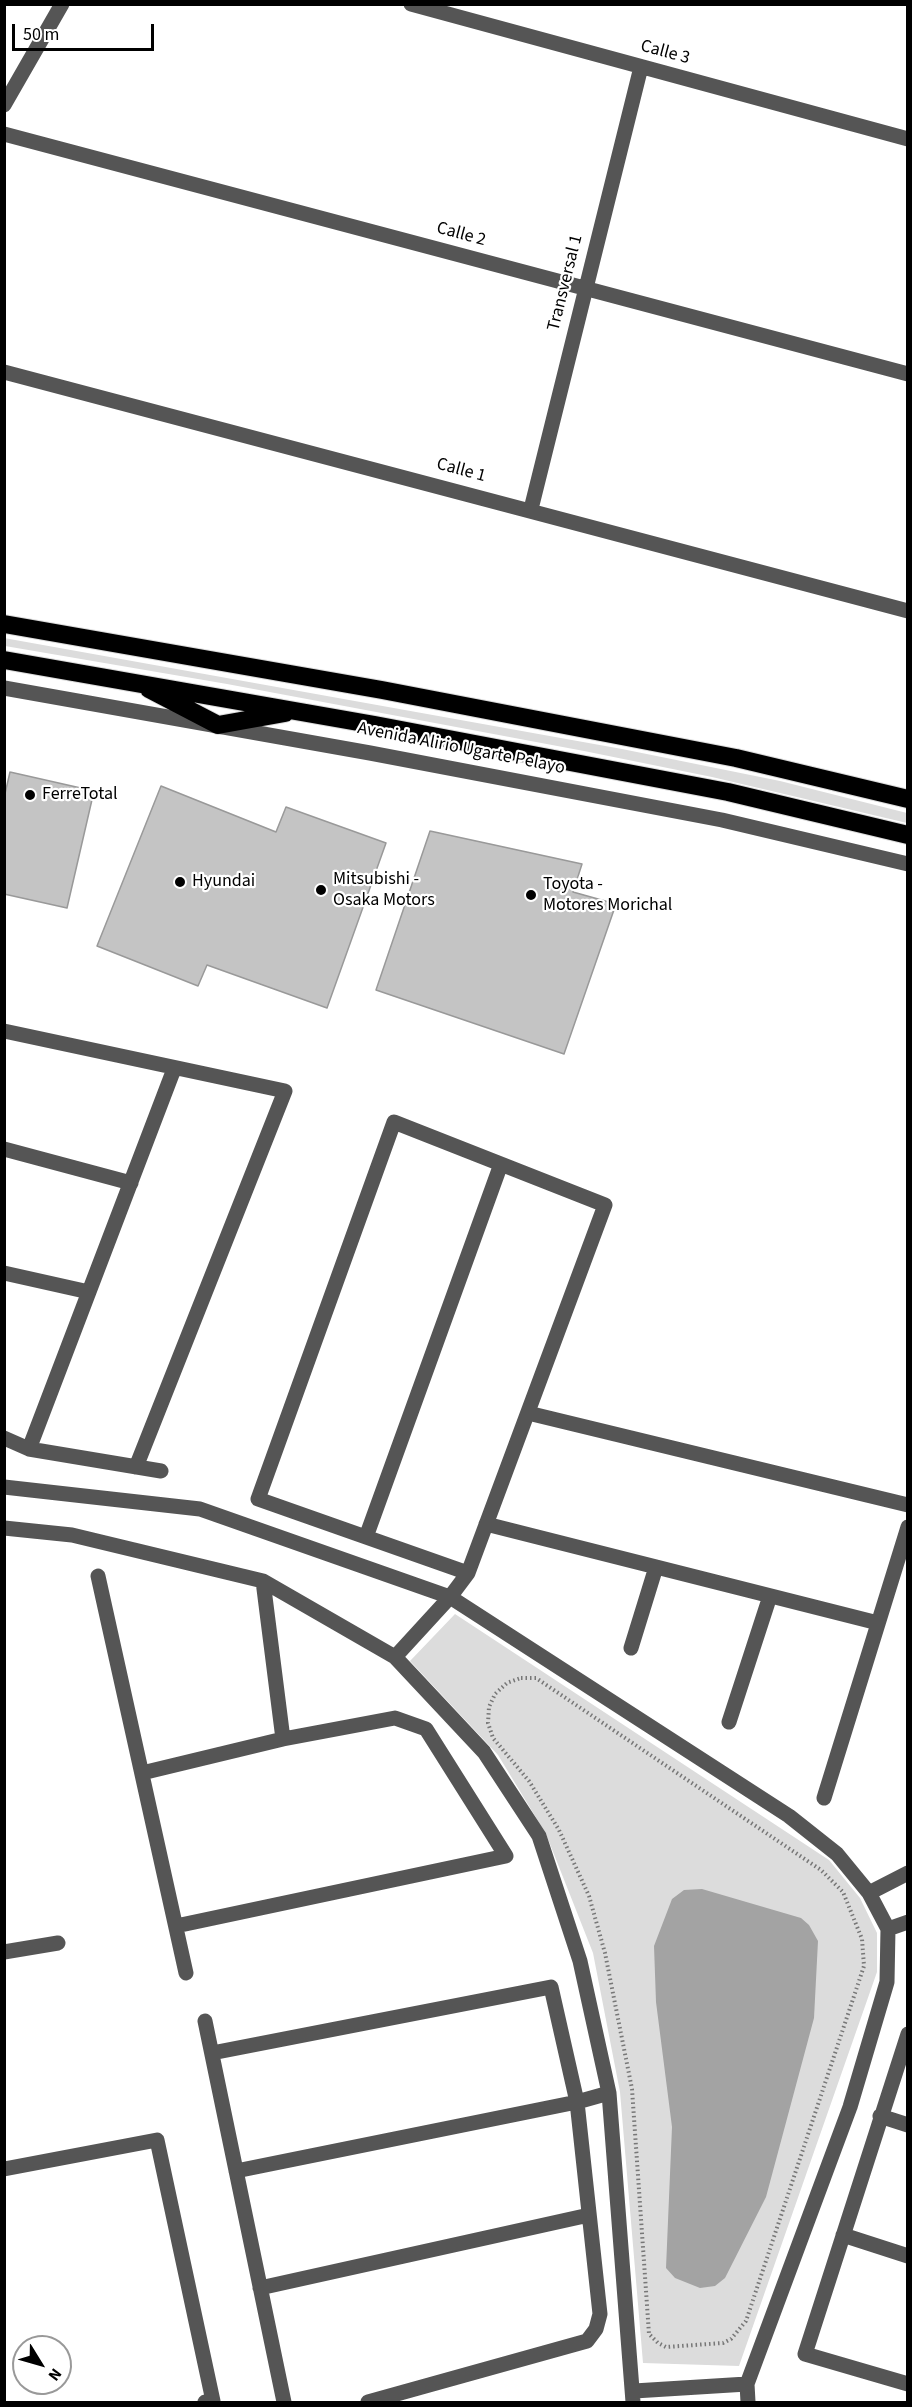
<!DOCTYPE html>
<html>
<head>
<meta charset="utf-8">
<style>
	body { margin:0 }
	#map { position:relative; width:912px; height:2407px; overflow:hidden; background:#fff; font-family:"Source Sans 3",sans-serif }
	canvas { display:block }
	.frame { position:absolute; inset:0; border:6px solid #000; pointer-events:none }
	.north { position:absolute; left:12px; top:2335px; width:60px; height:60px; box-sizing:border-box; background:#fff; border:2px solid #999; border-radius:50%; rotate:127deg; font-size:16px; font-weight:700; line-height:24px; text-align:center; color:#000 }
	.north::after { content:''; display:block; margin:auto; width:21px; height:27px; background:#000; clip-path:polygon(50% 0,100% 100%,50% 72%,0 100%) }
	.scale { position:absolute; left:12px; top:24px; width:142px; height:27px; box-sizing:border-box; border:3px solid #000; border-top:0; padding-left:8px; font-size:18px; line-height:21px; white-space:nowrap; color:#000; -webkit-text-stroke:4px #fff; paint-order:stroke }
</style>
</head>
<body>
<div id="map">
<canvas width="912" height="2407"></canvas>
<div class="frame"></div>
<div class="north">N</div>
<div class="scale">50 m</div>
</div>
<script>
const context = document.querySelector('canvas').getContext('2d');
context.lineJoin = 'round';
function paint(path, color) {
  context.fillStyle = color;
  context.fill(path, 'evenodd');
}
function toPath(rows) {
  const path = new Path2D();
  for (const r of rows) {
    path.moveTo(r[0], r[1]);
    for (let i = 2; i < r.length; i += 2) path.lineTo(r[i], r[i + 1]);
  }
  return path;
}
function stroke(path, color, width, dash) {
  context.strokeStyle = color;
  context.lineWidth = width;
  context.lineCap = dash ? 'butt' : 'round';
  context.setLineDash(dash || []);
  context.stroke(path);
}
function write(font, color, halo, rows, align = 'center') {
  context.font = font + ' "Source Sans 3",sans-serif';
  context.lineWidth = 4.5;
  context.setLineDash([]);
  context.textBaseline = 'middle';
  context.strokeStyle = halo;
  context.fillStyle = color;
  for (const [text, x, y, turn = 0] of rows) {
    context.save();
    context.translate(x, y);
    context.rotate((+turn || 0) * Math.PI / 180);
    context.textAlign = isNaN(turn) ? turn : align;
    if (halo) context.strokeText(text, 0, 0);
    context.fillText(text, 0, 0);
    context.restore();
  }
}
const green = toPath([
	[4,638,622,749,780,781,907,813,907,823,712,777,584,751,227,684,5,646],
	[455,1614,829,1860,860,1898,877,1933,877,1972,739,2366,643,2363,620,2092,593,1953,546,1834,498,1755,410,1661]
]);
const water = toPath([
	[702,1889,801,1918,809,1925,818,1941,814,2018,766,2197,725,2278,715,2286,700,2288,675,2278,666,2268,672,2127,656,2002,654,1946,672,1899,684,1890]
]);
const building = toPath([
	[10,772,94,791,67,908,4,894,4,798,10,772],
	[161,786,276,832,286,807,386,843,327,1008,207,965,198,986,97,946,161,786],
	[430,831,582,864,573,892,616,904,564,1054,376,990,430,831]
]);
const path = toPath([
	[521,1678,536,1678,821,1870,843,1892,862,1939,864,1966,746,2321,731,2339,723,2343,666,2347,658,2343,649,2334,632,2089,605,1953,589,1896,559,1830,529,1781,493,1738,488,1723,489,1707,495,1694,507,1683,521,1678]
]);
const minor = toPath([
	[411,4,908,139],
	[4,105,62,4],
	[4,134,908,374],
	[4,372,908,611],
	[531,509,641,67],
	[4,688,370,753,722,820,908,864],
	[4,1031,285,1091,136,1467],
	[4,1149,131,1183],
	[4,1273,89,1292],
	[528,1413,908,1505],
	[4,1438,29,1449,161,1471],
	[29,1449,174,1069],
	[4,1487,200,1509,450,1597,789,1816,837,1854,869,1893,888,1929,887,1982,850,2107,747,2384,748,2402],
	[486,1524,878,1623],
	[4,1528,72,1535,263,1581,395,1657,484,1752,539,1836,580,1961,609,2093,633,2402],
	[366,1537,501,1164],
	[98,1576,186,1973],
	[263,1581,283,1739],
	[631,1648,656,1567],
	[395,1657,450,1597,468,1573,605,1205,394,1122,258,1499,468,1573],
	[729,1722,770,1596],
	[142,1773,283,1739,395,1718,426,1729,506,1856,176,1926],
	[824,1798,908,1527],
	[869,1893,908,1873],
	[888,1929,908,1922],
	[4,1952,58,1943],
	[205,2021,284,2402],
	[908,2034,805,2354,908,2384],
	[212,2053,551,1987,577,2102,600,2314,596,2329,587,2341,368,2402],
	[880,2116,908,2125],
	[4,2169,157,2140,213,2401,205,2402],
	[236,2171,577,2102,609,2093],
	[843,2235,908,2256],
	[260,2288,589,2215],
	[634,2391,747,2384]
]);
const highway = toPath([
	[4,624,382,690,736,758,908,799],
	[4,660,375,725,728,792,908,835],
	[149,689,218,725,285,713]
]);
const markers = [
	[30,795,6,"#000"],
	[180,882,6,"#000"],
	[321,890,6,"#000"],
	[531,895,6,"#000"]
];
const streetNames = [
	["Calle 3",665,53,15],
	["Calle 2",461,235,15],
	["Transversal 1",566,283,-76],
	["Calle 1",461,471,15],
	["Avenida Alirio Ugarte Pelayo",461,749,11]
];
const poiNames = [
	["FerreTotal",42,795],
	["Mitsubishi -",333,880],
	["Osaka Motors",333,901],
	["Hyundai",192,882],
	["Toyota -",543,885],
	["Motores Morichal",543,906]
];
paint(green, '#dcdcdc');
paint(water, '#a3a3a3');
paint(building, '#c4c4c4');
stroke(building, '#999', 1.5);
stroke(highway, '#dbdbdb', 20);
stroke(path, '#777', 4, [1.5, 3]);
stroke(minor, '#555', 15);
stroke(highway, '#000', 18);
for (const [x, y, r, color] of markers) {
  const dot = new Path2D();
  dot.arc(x, y, r, 0, 2 * Math.PI);
  context.fillStyle = color;
  context.fill(dot);
  stroke(dot, '#fff', 2);
}
write('18px', '#000', '#fff', streetNames);
write('18px', '#000', '#fff', poiNames, 'left');
</script>
</body>
</html>
